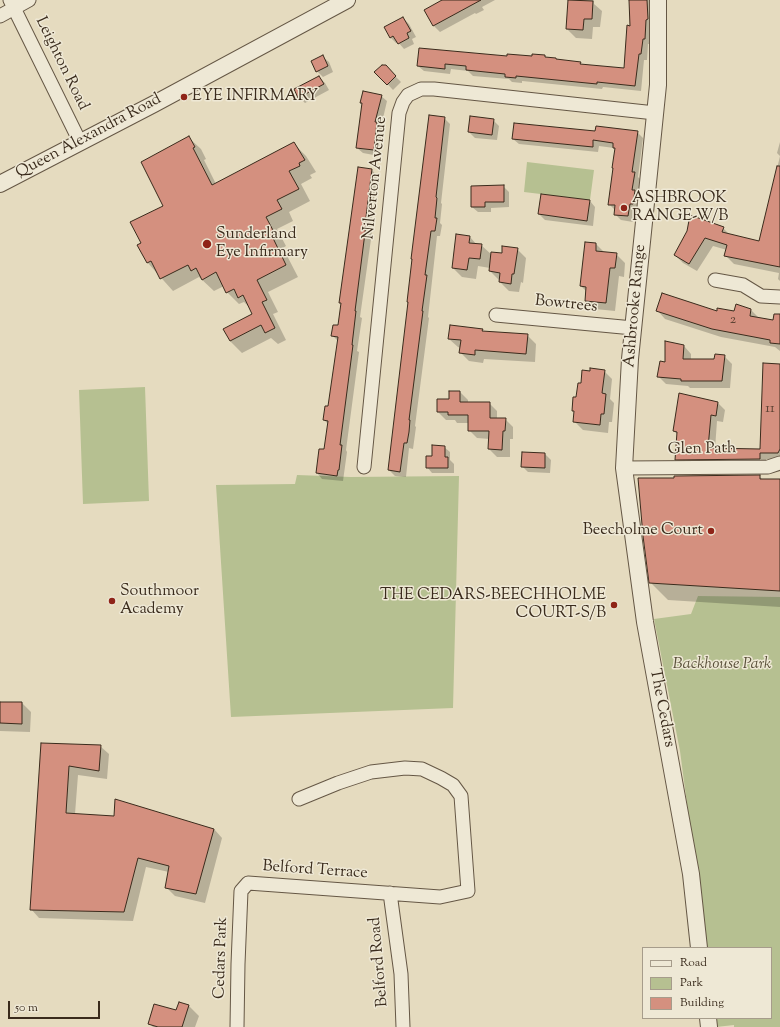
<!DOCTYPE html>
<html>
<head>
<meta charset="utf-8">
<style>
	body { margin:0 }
	#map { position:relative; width:780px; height:1027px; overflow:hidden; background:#e5dbbf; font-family:"Sorts Mill Goudy",serif }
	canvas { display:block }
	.legend { position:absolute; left:642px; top:947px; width:130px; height:72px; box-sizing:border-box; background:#eee8d5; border:1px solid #a69c8b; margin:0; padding:5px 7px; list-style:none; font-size:12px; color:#3a2b1c }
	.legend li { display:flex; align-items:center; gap:8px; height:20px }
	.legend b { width:20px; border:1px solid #a69c8b }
	.scale { position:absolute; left:8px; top:1001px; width:92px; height:18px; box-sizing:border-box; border:2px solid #3a2b1c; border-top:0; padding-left:5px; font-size:12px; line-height:14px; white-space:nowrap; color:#3a2b1c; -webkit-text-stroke:3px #eee8d5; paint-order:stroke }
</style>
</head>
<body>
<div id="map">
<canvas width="780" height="1027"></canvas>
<ul class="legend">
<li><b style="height:5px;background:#eee8d5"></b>Road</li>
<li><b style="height:11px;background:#b6c091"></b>Park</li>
<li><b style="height:11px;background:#d4907f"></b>Building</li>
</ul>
<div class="scale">50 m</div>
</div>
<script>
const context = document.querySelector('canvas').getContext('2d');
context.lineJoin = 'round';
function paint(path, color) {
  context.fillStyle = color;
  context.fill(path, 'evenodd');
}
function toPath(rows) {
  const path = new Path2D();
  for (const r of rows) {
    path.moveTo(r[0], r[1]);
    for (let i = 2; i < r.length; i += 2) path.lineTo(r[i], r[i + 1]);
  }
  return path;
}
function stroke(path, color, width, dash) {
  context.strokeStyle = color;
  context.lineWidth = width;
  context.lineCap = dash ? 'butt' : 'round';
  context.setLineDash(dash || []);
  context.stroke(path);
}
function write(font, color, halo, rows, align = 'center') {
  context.font = font + ' "Sorts Mill Goudy",serif';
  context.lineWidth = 3;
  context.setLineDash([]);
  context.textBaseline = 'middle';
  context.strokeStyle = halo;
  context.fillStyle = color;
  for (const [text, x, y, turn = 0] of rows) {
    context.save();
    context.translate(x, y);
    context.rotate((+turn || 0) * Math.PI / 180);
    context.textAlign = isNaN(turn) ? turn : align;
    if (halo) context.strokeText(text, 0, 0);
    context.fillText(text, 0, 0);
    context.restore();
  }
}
const green = toPath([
	[527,162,594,170,590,200,524,192],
	[145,387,149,501,83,504,79,390],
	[297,475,351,477,459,476,453,708,231,717,216,485,295,484],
	[698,596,780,597,780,1027,734,1027,734,1025,716,1027,715,1018,771,1018,771,948,706,948,680,751,654,619,691,614]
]);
const shadow = toPath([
	[444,0,495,0,482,7,484,10,476,14,475,13,440,32,434,26],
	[569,0,594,0,594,4,602,11,600,27,593,27,592,39,576,38,567,29],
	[630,0,652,0,650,44,648,44,647,60,644,60,641,91,603,87,602,89,522,81,522,83,512,82,509,79,473,76,468,71,451,69,450,74,424,71,418,66,508,57,545,56,546,58,557,61,580,63,583,66,625,69,632,27],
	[403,18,409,24,416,37,412,39,414,44,404,49,398,42,396,43,390,37],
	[323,57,329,62,333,72,323,77,317,71],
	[385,66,401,82,393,90,376,72],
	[319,77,325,83,329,90,305,103,299,97],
	[381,96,387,101,381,127,383,129,379,156,363,153,357,148,363,104,361,103],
	[444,118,450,124,441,203,442,204,440,223,442,225,440,236,437,236,428,317,429,318,415,426,416,427,413,449,409,448,406,477,395,476,389,470],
	[493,120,499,126,497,140,475,138,469,132],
	[596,132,637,132,643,138,638,177,640,179,638,195,640,197,639,210,635,209,633,222,621,220,615,214,616,211,609,204,615,149,614,148,599,146,598,152,519,144,513,139],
	[189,138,201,149,206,159,204,160,216,184,294,144,306,156,316,172,310,175,312,178,301,184,310,201,289,212,293,221,277,229,286,246,283,248,298,277,268,292,278,312,273,314,286,340,278,344,271,338,242,353,230,341,253,314,251,309,244,302,239,304,227,292,224,286,214,291,199,277,173,291,147,262,142,243,165,206],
	[780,142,780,281,778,279,779,273,734,264,726,256,727,250,713,246,697,271,683,263,675,255,688,231,723,228,729,234,760,242,780,156,777,153],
	[372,170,377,176,370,231,372,232,360,317,362,318,357,351,359,352,346,450,347,452,343,481,322,479,317,473,325,450,328,424,324,420,329,407,338,341,332,335,339,326,342,304,341,303],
	[503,186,509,192,509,207,491,208,491,212,478,212,472,207],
	[590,201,595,207,593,226,545,220,539,214],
	[470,237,477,245,481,245,492,255,502,254,517,249,526,258,523,283,521,282,519,292,509,291,500,282,500,280,499,280,490,271,490,268,478,266,476,279,462,277,453,268],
	[596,244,605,253,616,254,625,263,624,277,619,276,615,311,595,309,586,300,587,292,581,286],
	[657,310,735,312,751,310,759,318,780,322,780,351,775,347,721,337,665,319],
	[482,330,484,332,527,335,536,344,535,362,484,359,483,363,469,361,460,352,461,348,458,347,449,339],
	[684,346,691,354,691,360,715,360,724,356,732,364,730,388,690,388,688,386,666,384,658,376,666,364],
	[780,365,780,459,766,459,766,465,683,466,676,459,678,435,674,431,718,403,725,410,723,422,717,421,715,449,761,450],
	[604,371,612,379,610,399,614,403,612,422,609,422,608,433,583,430,574,421,575,413,573,410,581,384],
	[450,392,460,392,468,400,468,403,489,403,497,411,497,419,505,419,513,427,513,439,510,439,510,457,497,457,489,449,490,439,477,438,469,430,469,423,457,423,455,420,446,420,438,412,450,400],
	[444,447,450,452,450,460,454,464,454,473,432,473,427,467,433,457],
	[523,453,545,454,551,460,550,473,528,472,522,466],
	[759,476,763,480,780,480,780,607,668,600,650,582,675,479],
	[0,703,22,703,31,712,30,732,0,731],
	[42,744,100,746,109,754,107,779,78,775,75,814,214,829,222,838,205,903,175,896,166,887,169,872,146,867,133,921,39,918,31,909],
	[189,1006,199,1016,195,1027,153,1027,149,1023]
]);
const building = toPath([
	[442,0,481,0,433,26,424,10,442,0],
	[568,0,593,1,592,19,584,19,583,30,566,29,568,0],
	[629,0,647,0,648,19,646,20,645,39,643,39,641,54,639,54,635,86,597,82,597,84,516,76,516,78,505,77,505,74,466,70,466,66,445,64,445,69,417,66,419,48,507,56,507,54,532,56,532,54,545,55,545,57,556,58,556,59,581,62,580,64,624,68,627,25,630,26,629,0],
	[403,17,411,31,407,33,409,38,398,44,393,36,390,38,384,27,403,17],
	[323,55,328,66,316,72,311,61,323,55],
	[382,65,386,65,396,76,387,85,374,72,382,65],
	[319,76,324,84,298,98,294,89,319,76],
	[363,91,382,95,375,122,377,122,374,150,356,148,362,103,360,103,363,91],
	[429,115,445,117,436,197,437,198,435,218,437,218,435,231,431,231,425,275,427,275,422,311,423,311,409,420,410,420,409,432,407,443,404,443,400,472,388,470,408,302,407,302,412,259,411,259,429,115],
	[470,116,494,119,492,135,468,132,470,116],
	[514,123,595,131,596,126,638,131,632,172,635,172,632,190,635,190,633,204,630,204,628,216,614,215,615,205,608,205,613,168,612,168,615,148,613,148,613,143,593,140,593,147,512,139,514,123],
	[189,136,195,147,193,148,212,185,294,142,305,160,299,163,300,166,289,171,299,189,277,200,282,209,266,217,275,234,272,236,286,265,257,280,267,300,262,302,275,328,265,333,261,325,230,341,223,329,252,314,243,295,238,298,234,289,226,293,216,272,202,280,196,268,191,271,188,265,160,279,151,261,147,263,137,245,141,243,130,222,163,206,141,162,189,136],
	[777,166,780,166,780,267,724,256,727,245,705,238,689,264,674,255,687,231,690,215,724,227,722,232,759,241,777,166],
	[358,167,372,169,365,225,366,225,355,311,356,311,352,345,353,345,340,445,342,445,339,470,338,470,337,476,316,473,319,449,324,449,328,421,323,420,325,406,328,406,338,337,331,336,333,325,338,325,341,303,339,303,358,167],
	[504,185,504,202,485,202,485,207,471,207,471,186,504,185],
	[541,194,590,200,587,221,538,214,541,194],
	[456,234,470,236,469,243,482,244,480,259,469,258,467,270,452,268,456,234],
	[585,242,596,243,596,251,617,253,615,268,610,268,606,303,585,301,586,287,580,286,585,242],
	[502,246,518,248,514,274,512,274,511,284,499,282,500,273,489,271,491,252,502,253,502,246],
	[662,293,717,311,717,308,734,311,736,304,751,309,750,316,773,320,774,314,780,314,780,344,770,343,770,340,712,329,656,311,662,293],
	[450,325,483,329,482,331,528,334,526,354,475,350,475,355,459,353,461,340,448,339,450,325],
	[665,341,684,345,683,359,714,359,715,354,725,355,722,381,681,381,681,379,657,377,660,361,665,362,665,341],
	[763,363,780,364,780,449,778,453,760,453,760,459,675,460,677,432,673,431,679,393,718,402,716,416,711,415,708,448,760,449,763,363],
	[590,368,605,370,602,393,606,394,604,414,601,414,600,425,573,422,574,411,572,411,573,397,576,397,578,383,581,383,582,370,590,371,590,368],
	[449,391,460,391,460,402,490,402,490,418,506,418,505,431,503,431,502,450,488,449,489,431,468,431,468,415,448,415,448,412,437,412,437,399,449,399,449,391],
	[432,445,445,446,445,457,448,457,448,468,426,468,426,456,432,456,432,445],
	[522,452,545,453,545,468,521,467,522,452],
	[760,475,760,479,780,479,780,591,649,583,643,536,638,478,674,478,674,476,760,475],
	[0,702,22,702,22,724,0,723,0,702],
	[41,743,101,745,99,771,69,766,66,813,114,816,115,799,214,829,196,894,165,888,169,866,138,858,124,912,30,910,41,743],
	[179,1002,189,1005,182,1027,158,1027,148,1024,154,1004,176,1010,179,1002]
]);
const minor = toPath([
	[10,0,80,142],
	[0,16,29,0],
	[715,280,743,285,761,296,780,297],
	[496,315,633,328],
	[364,467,399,113,403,102,408,95,421,89,434,89,655,113],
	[624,468,768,467,780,463],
	[390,893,401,974,403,1027],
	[237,1027,238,964,241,891,248,883,440,897,468,891,461,796,453,785,441,778,422,769,405,768,371,772,338,783,299,799]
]);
const tertiary = toPath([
	[658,0,658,85,630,359,624,468,645,622,691,874,699,948],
	[0,184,154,104,347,0],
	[708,1018,709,1027]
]);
const markers = [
	[184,97,4,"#8f2418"],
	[624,208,4,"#8f2418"],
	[207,244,5,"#8f2418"],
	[711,531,4,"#8f2418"],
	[112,601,4,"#8f2418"],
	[614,605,4,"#8f2418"]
];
const numberNames = [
	["2",733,321],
	["11",770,410]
];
const streetNames = [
	["Leighton Road",61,64,64],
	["Queen Alexandra Road",89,137,-28],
	["Nilverton Avenue",376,178,-84],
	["Bowtrees",566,305,6],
	["Ashbrooke Range",636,306,-85],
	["Glen Path",702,450,-1],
	["The Cedars",661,708,79],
	["Belford Terrace",315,871,4],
	["Cedars Park",222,958,-88],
	["Belford Road",380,962,-95]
];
const poiNames = [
	["EYE INFIRMARY",192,97],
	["ASHBROOK",632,199],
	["RANGE-W/B",632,217],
	["Sunderland",216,235],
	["Eye Infirmary",216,253],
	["Beecholme Court",703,531,"right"],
	["Southmoor",120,592],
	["Academy",120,610],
	["THE CEDARS-BEECHHOLME",606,596,"right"],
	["COURT-S/B",606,614,"right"]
];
const parkNames = [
	["Backhouse Park",722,665]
];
paint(green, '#b6c091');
paint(shadow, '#0003');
paint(building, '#d4907f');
stroke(building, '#3a2b1c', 1);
stroke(minor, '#655745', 15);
stroke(tertiary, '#655745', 18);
stroke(minor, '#eee8d5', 13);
stroke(tertiary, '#eee8d5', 16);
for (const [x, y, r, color] of markers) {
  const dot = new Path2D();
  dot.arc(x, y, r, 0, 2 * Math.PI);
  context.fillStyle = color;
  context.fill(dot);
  stroke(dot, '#eee8d5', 1.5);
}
write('14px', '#604435', null, numberNames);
write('16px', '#3a2b1c', '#eee8d5', streetNames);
write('16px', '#3a2b1c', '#eee8d5', poiNames, 'left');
write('italic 16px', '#595039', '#eee8d5', parkNames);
</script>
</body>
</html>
